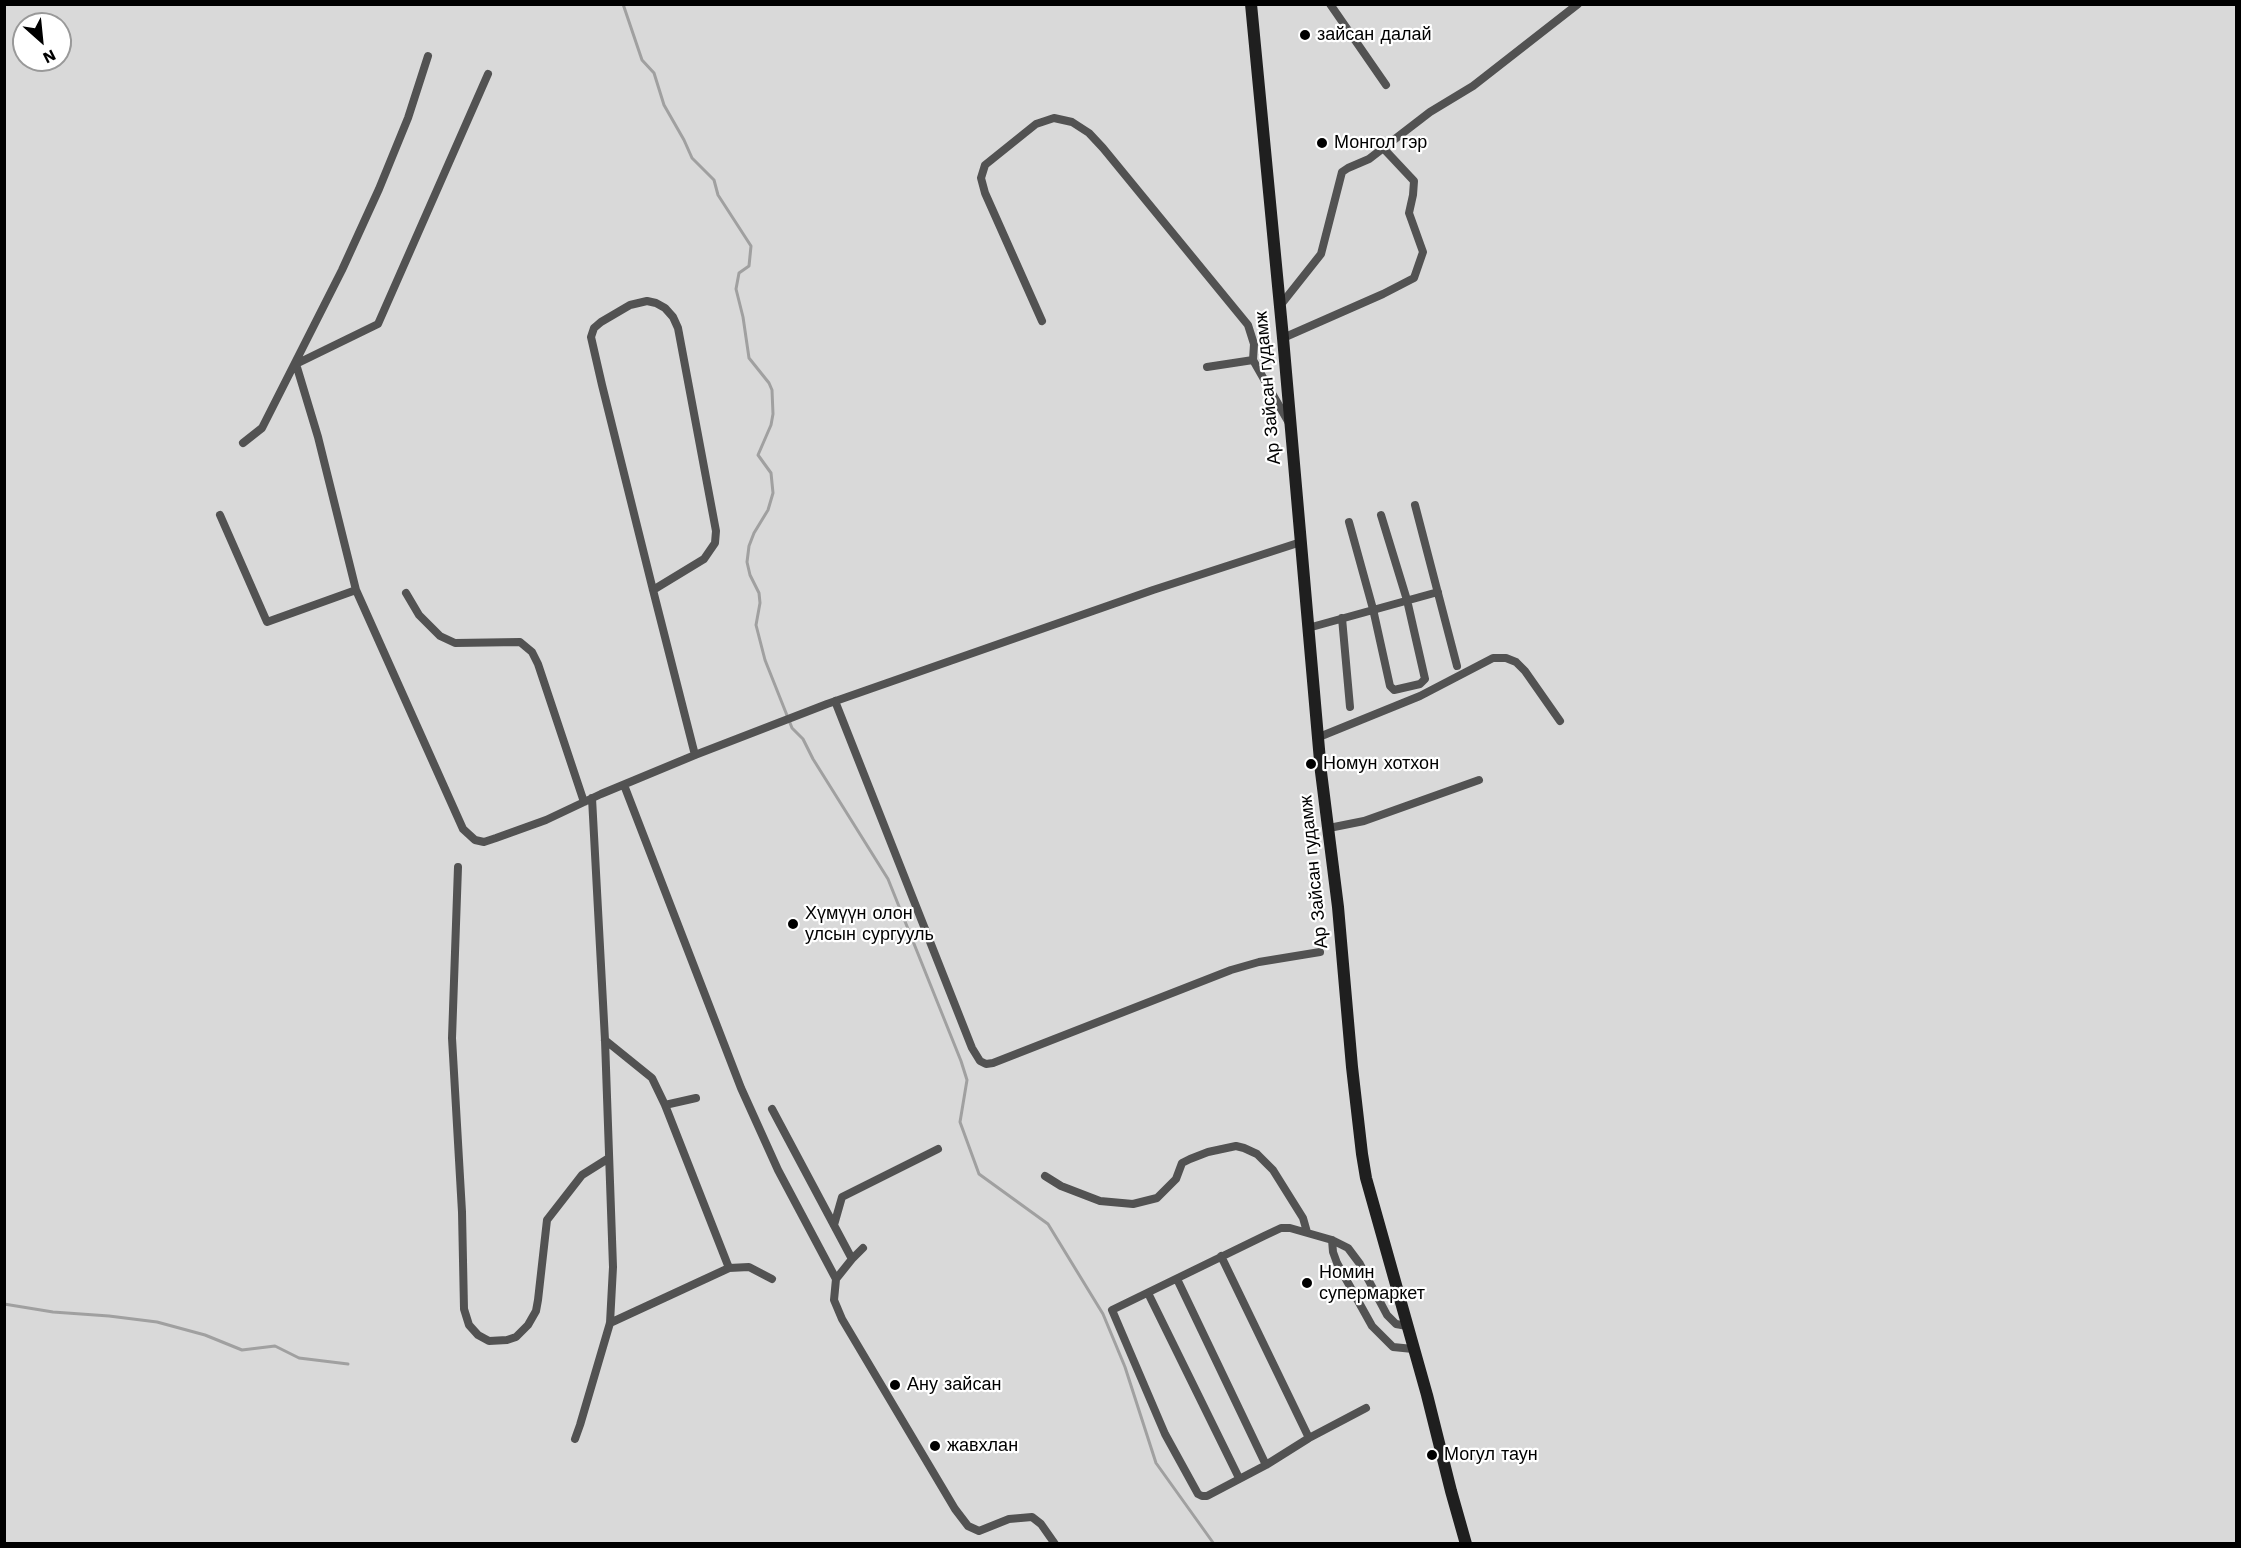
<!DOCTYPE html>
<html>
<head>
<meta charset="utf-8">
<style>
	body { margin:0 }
	#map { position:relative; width:2241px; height:1548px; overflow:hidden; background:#fff; font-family:"Work Sans",sans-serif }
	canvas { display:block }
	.frame { position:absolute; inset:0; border:6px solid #000; pointer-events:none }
	.north { position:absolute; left:12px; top:12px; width:60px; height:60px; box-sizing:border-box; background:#fff; border:2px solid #999; border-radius:50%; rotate:153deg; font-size:16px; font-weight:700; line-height:24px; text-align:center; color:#000 }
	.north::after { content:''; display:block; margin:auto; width:21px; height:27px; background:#000; clip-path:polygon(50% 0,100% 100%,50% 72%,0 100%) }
</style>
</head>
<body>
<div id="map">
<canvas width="2241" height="1548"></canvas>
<div class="frame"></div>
<div class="north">N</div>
</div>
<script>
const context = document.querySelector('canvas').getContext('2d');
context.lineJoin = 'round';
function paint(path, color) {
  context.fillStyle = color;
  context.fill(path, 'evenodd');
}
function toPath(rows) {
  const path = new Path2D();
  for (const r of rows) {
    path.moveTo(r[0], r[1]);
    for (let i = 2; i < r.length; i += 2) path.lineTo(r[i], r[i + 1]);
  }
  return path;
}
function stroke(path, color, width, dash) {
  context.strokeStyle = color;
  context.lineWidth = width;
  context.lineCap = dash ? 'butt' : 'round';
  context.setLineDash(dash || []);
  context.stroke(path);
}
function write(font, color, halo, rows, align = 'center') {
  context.font = font + ' "Work Sans",sans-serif';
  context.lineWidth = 4.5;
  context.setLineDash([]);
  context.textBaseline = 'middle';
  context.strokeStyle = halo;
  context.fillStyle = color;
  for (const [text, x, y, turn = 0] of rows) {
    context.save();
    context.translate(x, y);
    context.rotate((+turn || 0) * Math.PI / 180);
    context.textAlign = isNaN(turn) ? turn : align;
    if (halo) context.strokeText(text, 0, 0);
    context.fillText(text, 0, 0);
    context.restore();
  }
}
const green = toPath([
	[5,5,2236,5,2236,1543,5,1544],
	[24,24,60,24,60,60,24,60]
]);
const stream = toPath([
	[623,4,642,60,654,73,664,105,684,140,692,158,714,180,718,195,751,246,749,266,739,273,736,289,743,317,749,358,769,383,772,390,773,414,771,425,758,455,771,473,773,493,768,510,754,533,749,546,747,562,750,575,759,593,760,603,756,625,765,660,792,728,803,739,813,759,888,879,961,1061,967,1080,960,1122,979,1174,1048,1224,1103,1314,1125,1367,1156,1463,1214,1544],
	[4,1304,53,1312,109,1316,157,1322,205,1335,242,1350,275,1346,299,1358,348,1364]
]);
const street = toPath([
	[1330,4,1386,85],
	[488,74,378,324,296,364,318,437,356,590,463,829,475,840,484,842,496,838,546,820,601,794,695,755,827,704,1153,590,1301,542],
	[1279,307,1321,254,1342,172,1348,168,1369,159,1430,112,1473,86,1578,4],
	[1042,321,985,193,981,178,985,165,1036,124,1054,118,1072,122,1089,133,1103,148,1248,325,1254,344,1253,360],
	[1283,338,1383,294,1414,278,1423,252,1409,213,1413,195,1414,181,1384,149],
	[1207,367,1253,360,1289,423],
	[243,443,262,428,342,270,379,189,408,118,428,56],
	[1415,505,1457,666],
	[220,515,267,622,356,590],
	[1349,522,1373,609,1390,686,1394,690,1420,684,1425,679,1407,600,1381,515],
	[653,590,704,559,715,543,716,531,678,328,673,317,665,308,656,303,647,301,630,305,601,322,594,328,591,337,602,385,653,590,695,755],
	[406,593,419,615,440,636,455,643,520,642,532,652,538,664,584,802],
	[1342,618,1350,707],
	[1308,628,1438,592],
	[835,701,972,1048,980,1061,986,1064,993,1063,1231,970,1259,962,1320,952],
	[1319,737,1420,696,1493,658,1506,658,1516,662,1525,671,1560,721],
	[624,785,741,1088,778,1170,836,1279],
	[1329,828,1364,821,1479,780],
	[458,867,452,1038,462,1212,464,1309,469,1325,478,1335,489,1341,507,1340,516,1337,528,1325,536,1311,538,1300,547,1220,582,1175,609,1158],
	[605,1040,652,1078,665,1105,729,1268,610,1323],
	[665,1105,696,1098],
	[772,1109,852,1259],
	[1045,1176,1061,1186,1100,1201,1133,1204,1157,1198,1176,1179,1182,1163,1190,1159,1208,1152,1236,1146,1244,1148,1257,1154,1273,1170,1303,1218,1307,1232],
	[834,1225,842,1197,938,1149],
	[1332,1240,1333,1252,1337,1263,1372,1326,1393,1347,1413,1349],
	[863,1248,852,1259,836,1279,834,1300,842,1319,955,1509,968,1526,979,1531,1009,1519,1032,1517,1041,1524,1055,1544],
	[1221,1256,1309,1438],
	[729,1268,749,1267,772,1279],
	[1177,1279,1266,1465],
	[1148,1293,1239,1478],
	[1366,1408,1309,1438,1266,1465,1207,1496,1202,1496,1198,1494,1165,1434,1112,1310,1264,1236,1281,1228,1290,1228,1332,1240,1348,1248,1360,1264,1387,1315,1396,1324,1407,1326],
	[575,1439,580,1425,610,1323,613,1267,605,1040,592,798]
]);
const secondary = toPath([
	[1251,4,1283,338,1321,772,1338,907,1352,1067,1362,1154,1366,1178,1427,1395,1451,1491,1466,1544]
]);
const markers = [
	[1305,35,6,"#000"],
	[1322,143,6,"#000"],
	[1311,764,6,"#000"],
	[793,924,6,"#000"],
	[1307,1283,6,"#000"],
	[895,1385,6,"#000"],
	[935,1446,6,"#000"],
	[1432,1455,6,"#000"]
];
const poiNames = [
	["зайсан далай",1317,35],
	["Монгол гэр",1334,143],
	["Номун хотхон",1323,764],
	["Хүмүүн олон",805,914],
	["улсын сургууль",805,935],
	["Номин",1319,1273],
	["супермаркет",1319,1294],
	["Ану зайсан",907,1385],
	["жавхлан",947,1446],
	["Могул таун",1444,1455]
];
const streetNames = [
	["Ар Зайсан гудамж",1268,388,-95],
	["Ар Зайсан гудамж",1314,872,-96]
];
paint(green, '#d9d9d9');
stroke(stream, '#a0a0a0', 3);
stroke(street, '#525252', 8);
stroke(secondary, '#1f1f1f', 12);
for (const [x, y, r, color] of markers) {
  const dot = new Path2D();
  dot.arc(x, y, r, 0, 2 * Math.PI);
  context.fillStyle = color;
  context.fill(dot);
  stroke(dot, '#fff', 2);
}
write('18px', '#000', '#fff', poiNames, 'left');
write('18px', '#000', '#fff', streetNames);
</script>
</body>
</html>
